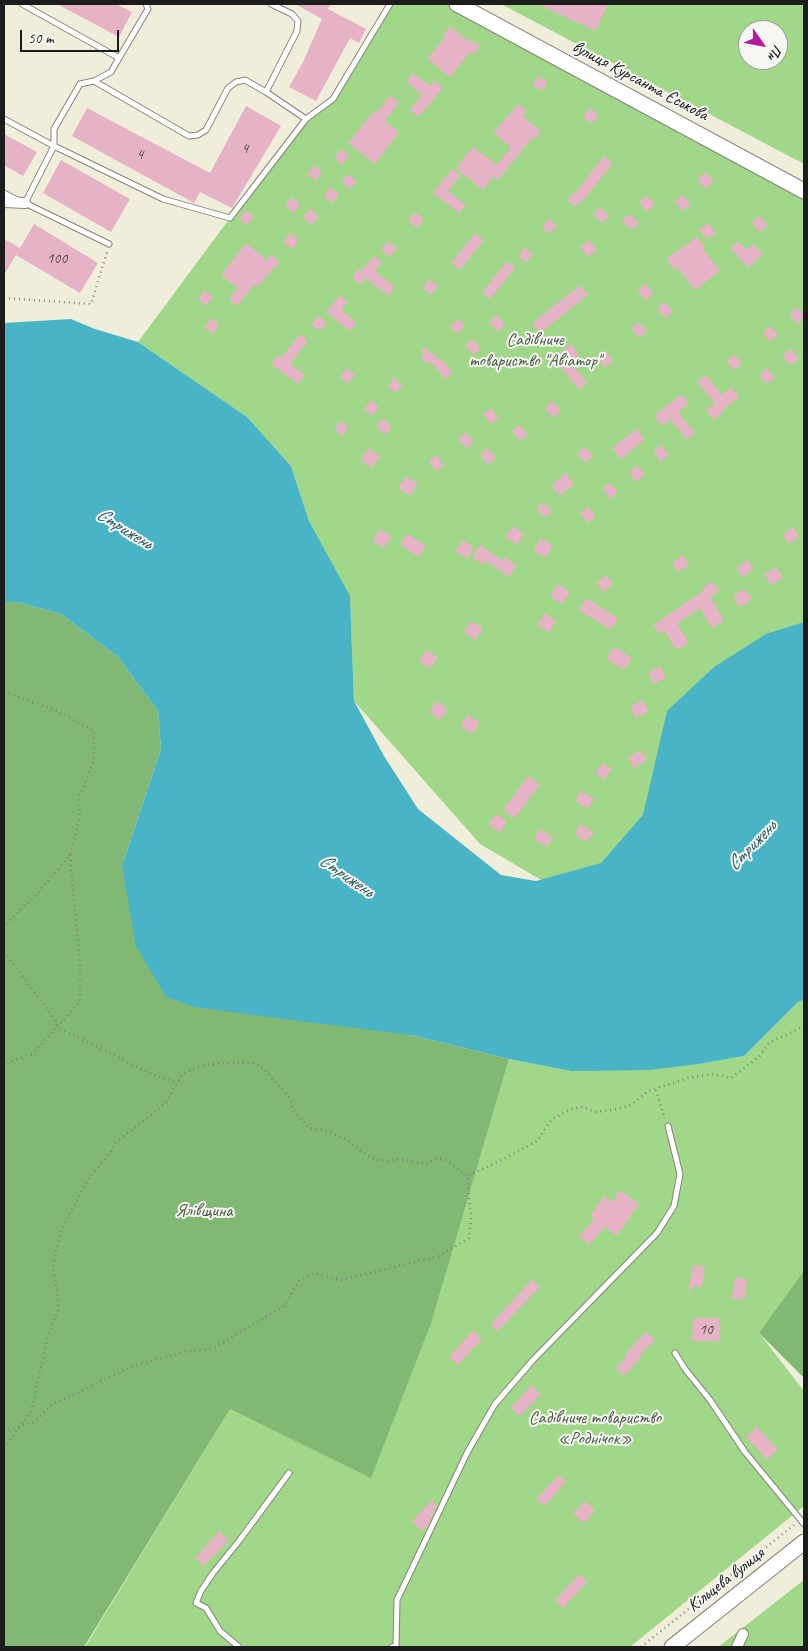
<!DOCTYPE html>
<html>
<head>
<meta charset="utf-8">
<style>
	body { margin:0 }
	#map { position:relative; width:808px; height:1651px; overflow:hidden; background:#f0eddb; font-family:Caveat,sans-serif }
	canvas { display:block }
	.frame { position:absolute; inset:0; border:5px solid #1c1c1c; pointer-events:none }
	.north { position:absolute; left:738px; top:20px; width:50px; height:50px; box-sizing:border-box; background:#f6f6f2; border:1px solid #9f9f9c; border-radius:50%; rotate:123deg; font-size:14px; font-weight:700; line-height:20px; text-align:center; color:#1c1c1c }
	.north::after { content:''; display:block; margin:auto; width:18px; height:22px; background:#b5179e; clip-path:polygon(50% 0,100% 100%,50% 72%,0 100%) }
	.scale { position:absolute; left:20px; top:30px; width:99px; height:22px; box-sizing:border-box; border:2px solid #1c1c1c; border-top:0; padding-left:6px; font-size:15px; line-height:18px; white-space:nowrap; color:#1c1c1c; -webkit-text-stroke:4px #f6f6f2; paint-order:stroke }
</style>
</head>
<body>
<div id="map">
<canvas width="808" height="1651"></canvas>
<div class="frame"></div>
<div class="north">Пн</div>
<div class="scale">50 m</div>
</div>
<script>
const context = document.querySelector('canvas').getContext('2d');
context.lineJoin = 'round';
function paint(path, color) {
  context.fillStyle = color;
  context.fill(path, 'evenodd');
}
function toPath(rows) {
  const path = new Path2D();
  for (const r of rows) {
    path.moveTo(r[0], r[1]);
    for (let i = 2; i < r.length; i += 2) path.lineTo(r[i], r[i + 1]);
  }
  return path;
}
function stroke(path, color, width, dash) {
  context.strokeStyle = color;
  context.lineWidth = width;
  context.lineCap = dash ? 'butt' : 'round';
  context.setLineDash(dash || []);
  context.stroke(path);
}
function write(font, color, halo, rows, align = 'center') {
  context.font = font + ' Caveat,sans-serif';
  context.lineWidth = 4;
  context.setLineDash([]);
  context.textBaseline = 'middle';
  context.strokeStyle = halo;
  context.fillStyle = color;
  for (const [text, x, y, turn = 0] of rows) {
    context.save();
    context.translate(x, y);
    context.rotate((+turn || 0) * Math.PI / 180);
    context.textAlign = isNaN(turn) ? turn : align;
    if (halo) context.strokeText(text, 0, 0);
    context.fillText(text, 0, 0);
    context.restore();
  }
}
const green = toPath([
	[390,4,457,4,804,191,804,639,627,859,553,887,480,844,354,701,350,597,309,521,291,466,247,417,138,342,230,218,306,119,333,99],
	[501,4,804,4,804,164],
	[748,30,778,30,778,60,748,60],
	[804,1000,804,1275,759,1333,804,1391,804,1506,630,1647,85,1647,230,1409,371,1477,431,1324,509,1059,571,1071,699,1064,744,1056,798,1002],
	[804,1580,804,1647,718,1647]
]);
const forest = toPath([
	[4,602,17,602,61,614,118,657,158,711,161,749,122,866,411,1035,509,1059,431,1324,371,1478,230,1409,84,1647,4,1647],
	[804,1271,804,1378,759,1333]
]);
const water = toPath([
	[71,319,95,329,138,342,247,417,291,466,309,521,350,596,354,701,384,756,418,809,501,875,536,881,601,863,643,815,667,711,714,667,766,634,804,622,804,1000,798,1002,744,1056,699,1064,649,1070,571,1071,509,1059,411,1035,307,1022,194,1007,166,997,136,946,122,866,161,749,158,711,118,657,61,614,17,602,4,602,4,323]
]);
const building = toPath([
	[57,4,116,4,132,12,119,37],
	[295,4,331,4,328,9,366,29,359,43,350,38,316,101,289,87,303,62,322,19],
	[538,4,608,4,595,31],
	[450,26,470,42,472,40,480,47,473,55,470,52,450,77,427,59,445,37,443,35],
	[413,73,430,86,434,81,443,88,419,117,410,110,422,95,406,81],
	[539,76,548,83,541,91,532,84],
	[390,96,399,102,385,121,399,132,375,164,348,143,375,110,377,112],
	[518,104,527,111,522,116,541,131,534,140,532,138,498,180,494,176,483,190,456,168,473,147,497,165,511,147,493,133],
	[246,106,281,126,232,208,200,192,194,203,72,136,87,108,210,173],
	[590,108,598,115,592,124,583,117],
	[4,134,37,152,23,176,4,165],
	[341,149,349,156,342,165,334,158],
	[604,156,613,163,583,201,582,199,576,207,567,200,574,192,578,195,576,192],
	[61,160,130,199,111,232,43,193],
	[314,165,322,172,316,181,307,174],
	[452,169,461,175,448,191,466,205,459,213,433,193],
	[706,172,714,182,705,189,697,179],
	[348,174,357,181,350,189,341,182],
	[330,187,339,194,332,203,324,196],
	[647,195,655,205,647,212,639,202],
	[683,195,691,205,682,211,674,201],
	[292,197,300,204,294,213,285,206],
	[601,207,609,217,601,223,593,213],
	[310,209,319,216,312,225,303,218],
	[246,210,254,217,247,225,239,219],
	[415,212,424,219,417,228,408,221],
	[631,214,639,224,630,230,622,220],
	[760,216,768,226,759,232,752,222],
	[549,219,557,225,550,234,542,227],
	[708,223,716,233,707,239,699,229],
	[34,224,98,263,80,293,16,255],
	[290,233,299,240,292,249,283,242],
	[475,233,484,240,460,270,451,263],
	[697,237,705,247,703,249,720,271,695,290,677,267,674,269,666,259],
	[4,239,20,248,4,275],
	[589,240,597,250,588,257,580,247],
	[388,241,397,248,390,257,381,250],
	[738,241,746,250,753,244,763,254,748,268,730,248],
	[246,243,267,260,271,255,280,262,257,287,254,285,237,306,229,299,238,288,221,275],
	[525,247,533,254,526,263,518,256],
	[374,256,382,262,375,271,395,287,388,296,365,278,360,285,352,278,358,269,361,271],
	[507,261,515,268,490,299,482,292],
	[429,279,438,286,431,295,423,288],
	[646,284,654,294,645,300,637,290],
	[580,285,588,295,540,333,532,323],
	[205,290,213,297,206,306,198,299],
	[340,295,348,302,341,310,357,323,350,331,326,312],
	[665,302,673,312,665,318,657,308],
	[798,307,804,316,804,318,797,324,789,314],
	[497,315,505,325,497,332,489,322],
	[318,316,327,322,320,331,311,324],
	[211,318,219,325,213,334,204,327],
	[457,319,465,325,458,334,450,327],
	[639,322,647,332,639,338,631,328],
	[770,326,778,335,770,342,762,332],
	[300,334,308,341,290,364,305,375,298,384,271,364,278,355,281,358],
	[473,339,481,349,473,355,465,345],
	[571,344,579,354,570,361,587,383,579,390,560,366,556,369,548,359,556,353,558,355],
	[424,347,446,364,453,373,445,379,431,362,429,364,420,358,424,353,421,350],
	[791,349,799,359,790,365,782,356],
	[606,351,613,361,605,368,597,357],
	[735,354,742,364,734,370,726,361],
	[347,368,355,375,348,384,340,377],
	[767,368,775,378,767,384,759,375],
	[706,375,722,395,731,387,739,397,721,412,722,414,714,420,706,410,715,403,697,382],
	[394,378,403,385,396,393,388,387],
	[681,394,689,404,678,412,695,433,687,440,670,419,662,426,654,416],
	[371,400,379,407,372,416,364,409],
	[553,401,561,411,553,418,545,408],
	[491,408,499,418,491,424,483,414],
	[384,418,392,428,384,435,376,425],
	[341,421,349,427,342,436,334,429],
	[520,425,528,435,520,441,512,431],
	[637,429,645,439,621,459,612,448],
	[466,432,474,442,466,448,458,438],
	[661,445,669,455,661,462,653,452],
	[586,447,593,457,585,463,577,453],
	[368,448,380,456,372,468,360,460],
	[488,448,496,458,488,465,480,455],
	[436,455,444,465,436,471,428,461],
	[637,465,645,475,636,482,629,472],
	[566,473,574,484,559,496,551,485],
	[406,476,418,484,410,496,398,488],
	[610,483,618,493,610,499,602,489],
	[544,502,552,512,544,518,536,508],
	[588,507,596,516,588,523,580,513],
	[513,526,524,534,517,545,505,537],
	[793,527,799,537,789,544,782,535],
	[380,529,392,537,384,548,372,541],
	[407,534,426,546,419,557,400,545],
	[541,538,553,546,545,558,533,550],
	[463,540,474,548,467,559,455,551],
	[480,545,503,561,505,557,517,565,509,577,486,561,484,565,472,557],
	[683,555,689,565,678,572,672,563],
	[747,560,754,569,743,577,736,568],
	[777,567,783,578,771,585,764,574],
	[607,575,613,584,603,592,596,582],
	[712,581,719,591,710,597,724,620,712,628,700,608,677,624,689,643,676,650,665,631,660,634,653,625,703,591,702,589],
	[558,584,570,592,562,604,550,596],
	[745,589,752,600,739,607,733,596],
	[587,598,618,619,611,630,579,610],
	[545,613,556,621,549,633,537,625],
	[471,621,483,628,475,640,464,632],
	[614,647,632,658,624,670,606,659],
	[426,650,438,657,430,669,419,661],
	[660,666,666,677,654,684,648,673],
	[642,700,649,711,636,718,630,707],
	[437,701,448,709,440,720,429,712],
	[468,715,480,722,472,734,460,726],
	[640,750,647,760,634,768,628,757],
	[603,763,612,769,604,780,595,773],
	[528,776,540,784,515,818,503,810],
	[581,791,594,799,588,809,575,801],
	[496,814,507,821,500,833,488,825],
	[581,824,594,832,587,842,574,834],
	[540,829,553,837,547,847,534,839],
	[620,1190,639,1204,617,1236,605,1227,589,1245,579,1236,594,1220,590,1216,604,1196,612,1202],
	[693,1265,705,1267,702,1287,694,1286,688,1293],
	[735,1277,747,1279,744,1300,732,1298],
	[532,1279,540,1287,498,1331,491,1324],
	[693,1318,719,1318,719,1341,692,1341],
	[473,1330,482,1339,458,1365,449,1357],
	[646,1331,655,1340,639,1356,641,1358,624,1376,616,1368,627,1356,625,1355],
	[531,1385,541,1394,520,1416,511,1408],
	[757,1427,778,1450,767,1460,746,1437],
	[559,1475,566,1482,544,1506,536,1499],
	[432,1500,437,1505,428,1525,422,1531,412,1521],
	[585,1501,595,1510,584,1523,573,1514],
	[219,1531,229,1540,204,1566,195,1558],
	[579,1574,587,1582,563,1608,555,1600]
]);
const path = toPath([
	[4,298,91,304,107,252],
	[4,692,60,712,94,731,94,760,85,784,78,798,80,816,70,855,36,895,4,926],
	[70,855,80,962,80,1002,57,1027,154,1075,178,1082],
	[4,952,57,1022,57,1027,32,1054,10,1062,4,1067],
	[656,1090,665,1119],
	[4,1432,34,1422,53,1404,133,1366,184,1352,214,1348,284,1306,299,1281,315,1273,341,1280,439,1256,469,1238,471,1217,467,1176,504,1159,537,1141,552,1119,571,1109,583,1107,595,1112,618,1109,632,1104,648,1091,688,1078,712,1074,731,1078,759,1057,769,1043,804,1026],
	[4,1448,31,1412,47,1340,58,1310,57,1295,53,1265,61,1230,88,1179,110,1153,116,1142,150,1116,167,1101,182,1075,196,1067,211,1064,251,1062,264,1069,288,1095,295,1113,309,1128,323,1130,343,1138,376,1160,389,1161,400,1159,427,1164,435,1159,444,1159,467,1176],
	[641,1647,794,1525]
]);
const lane = toPath([
	[22,4,119,58,148,9,146,4],
	[271,4,292,14,298,21,297,31,266,92,306,119],
	[94,81,189,136,198,135,206,130,228,88,236,82,245,80,266,92],
	[4,119,54,146,54,129,80,84,94,81,111,72,119,58],
	[4,193,17,200],
	[25,203,54,146,163,199,230,218,306,119,333,99,390,4],
	[25,203,109,244],
	[675,1353,685,1369,710,1400,745,1452,804,1524],
	[239,1647,220,1631,206,1608,196,1603,201,1591,213,1573,239,1541,289,1473],
	[392,1647,396,1646,397,1600,467,1453,495,1404,533,1360,657,1233,674,1206,680,1174,668,1126]
]);
const street = toPath([
	[4,202,25,203],
	[737,1647,743,1634]
]);
const secondary = toPath([
	[457,4,804,191],
	[672,1647,804,1542]
]);
const numberNames = [
	["4",245,149],
	["4",140,155],
	["100",57,259],
	["10",706,1330]
];
const streetNames = [
	["вулиця Курсанта Єськова",640,81,28],
	["Кільцева вулиця",726,1580,-38]
];
const parkNames = [
	["Садівниче",535,340],
	["товариство \"Авіатор\"",535,361],
	["Ялівщина",204,1211],
	["Садівниче товариство",595,1418],
	["«Роднічок»",595,1439]
];
const waterNames = [
	["Стрижень",124,529,32],
	["Стрижень",752,846,-46],
	["Стрижень",346,876,35]
];
paint(green, '#a0d788');
paint(forest, '#80b874');
paint(water, '#4ab4c7');
paint(building, '#e6b3c6');
stroke(lane, '#86847c', 7);
stroke(street, '#86847c', 12);
stroke(secondary, '#86847c', 17);
stroke(path, '#86847c', 2.5, [1, 4]);
stroke(lane, '#fff', 5);
stroke(street, '#fff', 10);
stroke(secondary, '#fff', 15);
write('15px', '#4e4246', null, numberNames);
write('18px', '#1c1c1c', '#f6f6f2', streetNames);
write('18px', '#4a5d42', '#f6f6f2', parkNames);
write('italic 19px', '#2e5960', '#f6f6f2', waterNames);
</script>
</body>
</html>
